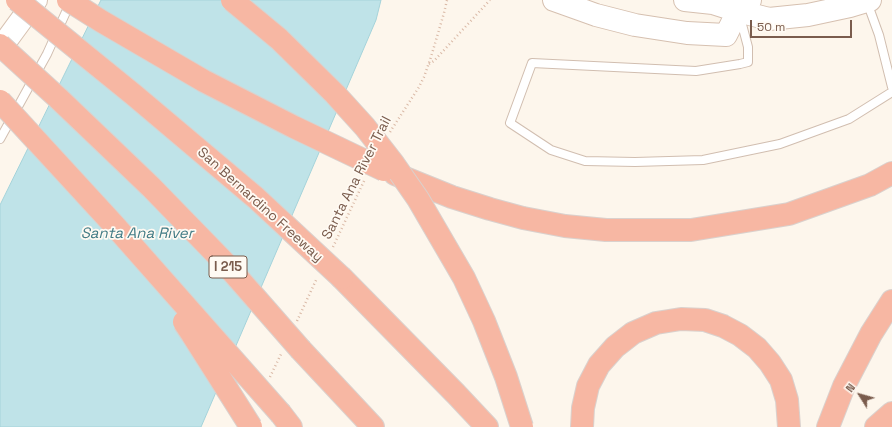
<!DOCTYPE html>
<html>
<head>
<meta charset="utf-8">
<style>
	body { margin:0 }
	#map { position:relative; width:892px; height:427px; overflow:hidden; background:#fdf6ec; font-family:"Space Grotesk",sans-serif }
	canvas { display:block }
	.north { position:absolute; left:840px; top:375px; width:40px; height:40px; -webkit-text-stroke:3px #fffaf3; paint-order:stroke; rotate:307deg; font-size:11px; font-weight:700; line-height:16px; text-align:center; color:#7a5c4d }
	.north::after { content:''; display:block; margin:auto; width:14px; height:18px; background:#7a5c4d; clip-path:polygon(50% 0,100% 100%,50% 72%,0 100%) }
	.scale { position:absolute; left:750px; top:20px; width:102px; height:18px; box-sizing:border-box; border:2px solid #7a5c4d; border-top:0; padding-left:5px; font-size:12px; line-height:14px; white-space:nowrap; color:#7a5c4d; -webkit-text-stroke:3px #fffaf3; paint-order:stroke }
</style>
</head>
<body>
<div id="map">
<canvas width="892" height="427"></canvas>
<div class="north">N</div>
<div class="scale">50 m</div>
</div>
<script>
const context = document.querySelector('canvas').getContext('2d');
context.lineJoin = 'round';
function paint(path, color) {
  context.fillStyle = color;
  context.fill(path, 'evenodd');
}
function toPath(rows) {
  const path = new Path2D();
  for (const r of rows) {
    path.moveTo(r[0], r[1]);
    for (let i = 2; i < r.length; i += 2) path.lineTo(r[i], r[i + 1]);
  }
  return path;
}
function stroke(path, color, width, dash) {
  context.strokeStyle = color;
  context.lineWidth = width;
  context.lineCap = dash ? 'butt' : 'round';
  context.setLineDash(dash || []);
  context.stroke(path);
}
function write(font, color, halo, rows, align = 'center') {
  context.font = font + ' "Space Grotesk",sans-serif';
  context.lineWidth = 3.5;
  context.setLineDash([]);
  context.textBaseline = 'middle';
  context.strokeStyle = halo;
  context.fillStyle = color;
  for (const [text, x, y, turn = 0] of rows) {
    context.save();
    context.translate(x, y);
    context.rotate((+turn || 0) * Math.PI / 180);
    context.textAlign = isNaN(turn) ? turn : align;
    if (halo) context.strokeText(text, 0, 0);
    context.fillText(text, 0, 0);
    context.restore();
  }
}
const water = toPath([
	[101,0,381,0,376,20,201,427,0,427,0,205,101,0]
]);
const path = toPath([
	[429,64,434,61,490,0],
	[390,132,419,87,424,77,431,57,444,13,447,0],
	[333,247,365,179],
	[297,321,317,278],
	[270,377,282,352]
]);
const lane = toPath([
	[867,2,879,35,892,87],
	[740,17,748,47,748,62,740,64,696,71,532,63,510,123,551,150,585,161,635,162,703,160,780,144,849,119,892,92],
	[0,139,47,54,70,3]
]);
const secondary = toPath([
	[554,0,596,15,635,25,687,33,726,35,738,11,750,0],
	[685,0,713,3,738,11,769,19,808,15,850,6,870,0],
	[0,49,36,0]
]);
const highway = toPath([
	[395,174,452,197,490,209,523,218,565,226,606,230,691,230,789,214,870,185,892,173],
	[342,278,456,394,487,427],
	[301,350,373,427],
	[281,414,291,427],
	[582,427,583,408,588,386,599,365,615,347,633,333,656,323,681,319,705,320,723,326,740,335,757,348,770,363,781,380,787,400,789,427],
	[828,427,844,386,871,334,892,301],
	[876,427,892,413]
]);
const highwayBridge = toPath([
	[17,0,134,95,256,198,342,278],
	[68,0,101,21,204,81,294,127,384,170],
	[232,0,279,39,335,94,365,127,393,163,418,199,464,278,484,321,506,377,522,427],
	[0,45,58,98,151,187,223,261,301,350],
	[0,101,114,225,281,414],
	[184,322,192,334,251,427]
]);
const shields = [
	[228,267,38]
];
const shieldNames = [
	["I 215",228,267]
];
const streetNames = [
	["Santa Ana River Trail",357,178,-63],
	["San Bernardino Freeway",260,205,42]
];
const waterNames = [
	["Santa Ana River",137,234]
];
paint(water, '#bfe3e8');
stroke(water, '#a5d3da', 1);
stroke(lane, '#d1beb0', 10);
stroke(secondary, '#d6c0b0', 24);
stroke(highway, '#dad1cd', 24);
stroke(path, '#d9b8a5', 2.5, [1, 3]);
stroke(lane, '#fff', 8);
stroke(secondary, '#fff', 22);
stroke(highway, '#f7b7a3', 22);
stroke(highwayBridge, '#dad1cd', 24, []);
stroke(highwayBridge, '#f7b7a3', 22);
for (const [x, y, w] of shields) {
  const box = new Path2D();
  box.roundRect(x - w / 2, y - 11, w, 22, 3);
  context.fillStyle = '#fffaf3';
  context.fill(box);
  stroke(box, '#7a5c4d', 1);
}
write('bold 13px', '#7a5c4d', null, shieldNames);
write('14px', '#7a5c4d', '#fffaf3', streetNames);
write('italic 15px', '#437c86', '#fffaf3', waterNames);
</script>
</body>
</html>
